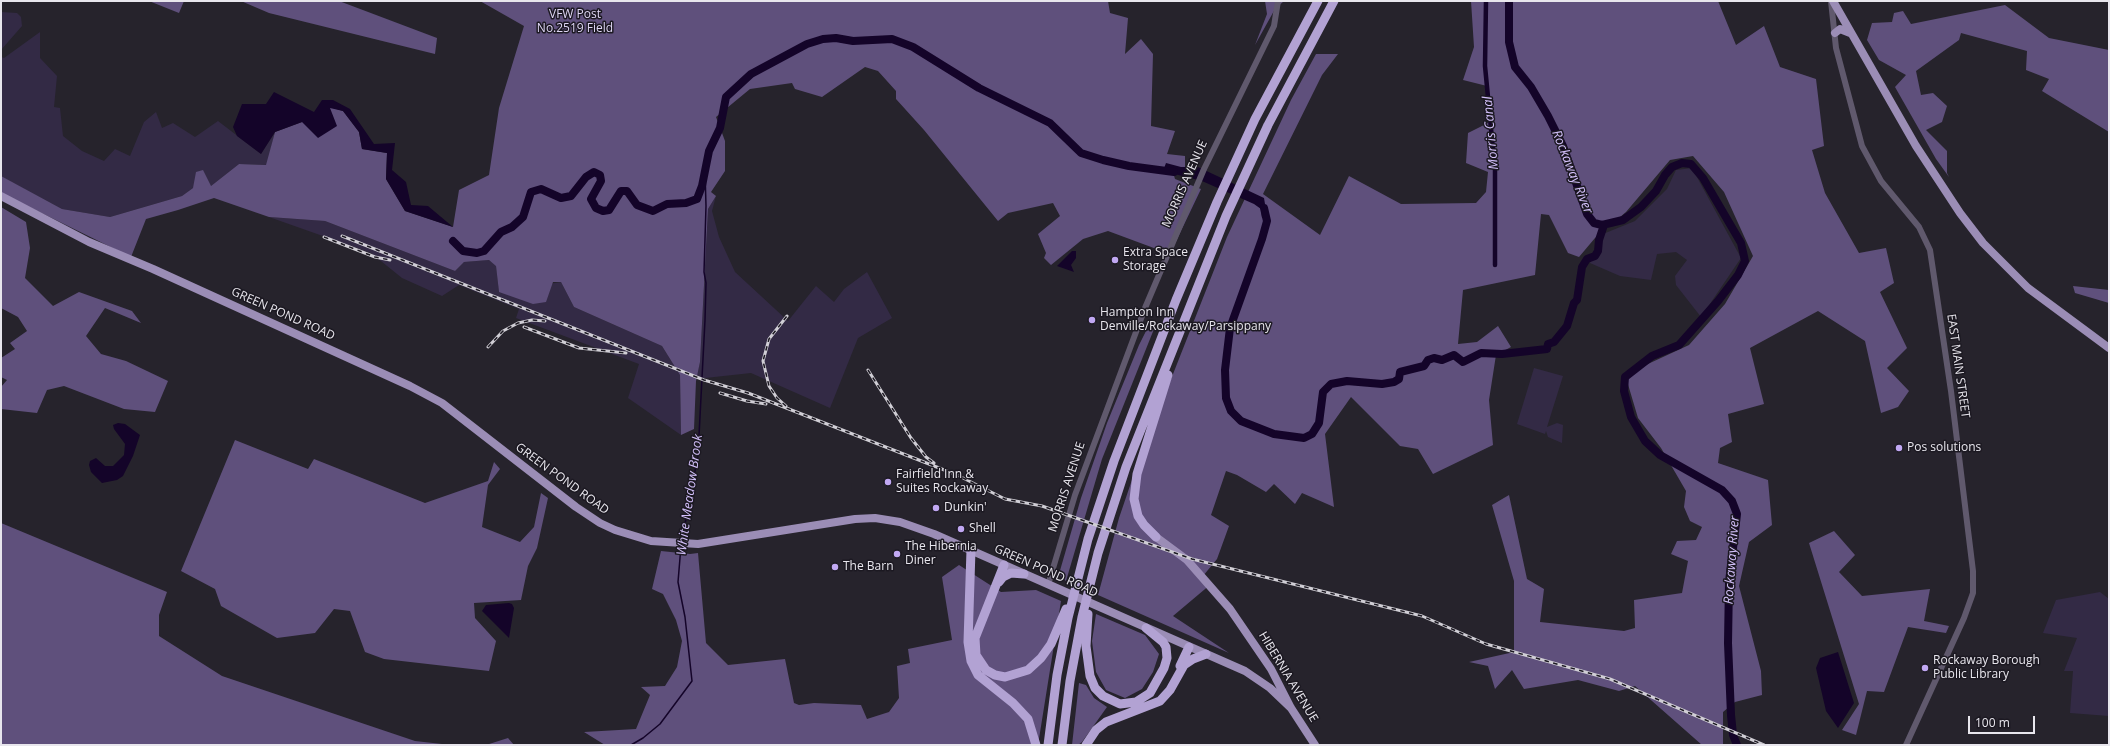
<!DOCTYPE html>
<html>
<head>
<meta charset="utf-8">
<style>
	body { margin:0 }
	#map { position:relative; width:2110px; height:746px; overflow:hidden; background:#26232c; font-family:"Open Sans",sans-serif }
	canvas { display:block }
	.frame { position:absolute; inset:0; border:2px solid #e8e6ed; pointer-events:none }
	.scale { position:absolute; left:1968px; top:716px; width:67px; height:18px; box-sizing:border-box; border:2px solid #e8e6ed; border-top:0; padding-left:5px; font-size:12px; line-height:14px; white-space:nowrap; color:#e8e6ed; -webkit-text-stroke:3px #1c1922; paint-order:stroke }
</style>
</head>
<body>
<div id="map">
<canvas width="2110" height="746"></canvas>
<div class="frame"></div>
<div class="scale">100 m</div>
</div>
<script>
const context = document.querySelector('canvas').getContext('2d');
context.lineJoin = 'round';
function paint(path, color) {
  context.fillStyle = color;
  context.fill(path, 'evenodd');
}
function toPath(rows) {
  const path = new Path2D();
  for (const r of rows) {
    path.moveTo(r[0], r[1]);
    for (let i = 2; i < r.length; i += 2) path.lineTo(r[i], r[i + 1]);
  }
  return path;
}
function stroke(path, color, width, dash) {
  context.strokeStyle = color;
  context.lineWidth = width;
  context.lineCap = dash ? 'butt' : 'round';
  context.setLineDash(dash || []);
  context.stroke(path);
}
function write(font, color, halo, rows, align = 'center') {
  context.font = font + ' "Open Sans",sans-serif';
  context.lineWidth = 3;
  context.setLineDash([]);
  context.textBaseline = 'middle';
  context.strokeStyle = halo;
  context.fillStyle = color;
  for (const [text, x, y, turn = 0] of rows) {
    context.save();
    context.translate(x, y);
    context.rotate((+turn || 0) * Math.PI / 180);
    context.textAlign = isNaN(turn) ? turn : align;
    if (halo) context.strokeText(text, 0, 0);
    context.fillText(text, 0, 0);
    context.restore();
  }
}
const green = toPath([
	[1,12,17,13,21,17,22,26,1,50],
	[40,32,40,58,57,76,54,107,60,108,63,136,82,151,104,161,115,149,130,156,144,122,156,112,162,128,173,123,195,137,218,121,261,154,275,132,267,165,239,164,211,186,193,188,182,196,110,217,62,209,2,177,1,57,4,58],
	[1692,168,1741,258,1701,317,1676,285,1675,276,1687,260,1676,252,1657,254,1651,280,1620,276,1590,263,1603,234,1635,221,1667,189,1676,170],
	[716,196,712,211,719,237,735,272,788,321,816,286,834,302,844,289,867,272,892,318,858,338,830,408,751,373,696,379,700,362,708,209],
	[269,217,325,221,455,271,464,262,489,260,496,265,499,292,561,282,574,307,662,346,680,375,681,435,628,398,639,364,516,318,519,309,459,285,442,296,402,278,371,253],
	[1534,368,1563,376,1547,427,1557,423,1563,425,1562,443,1548,437,1546,431,1545,434,1517,424],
	[2100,592,2109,599,2109,716,2070,713,2073,671,2064,671,2077,638,2043,633,2056,600]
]);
const forest = toPath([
	[149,1,184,1,179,13],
	[241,1,339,1,437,38,435,54,269,13],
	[480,1,1108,1,1110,13,1128,18,1125,54,1141,39,1153,54,1151,126,1175,131,1167,154,1185,156,1185,169,1172,169,1175,179,1201,189,1170,254,1108,231,1083,239,1051,265,1044,258,1046,253,1038,234,1060,216,1053,203,1008,213,998,221,924,130,896,99,896,91,878,71,865,67,822,97,795,89,792,83,750,89,716,117,725,141,725,171,711,192,716,196,708,209,700,362,696,381,694,429,681,435,680,375,662,346,574,307,561,282,553,282,546,302,533,304,499,292,496,266,489,260,464,262,455,271,325,221,269,217,214,198,178,210,146,219,131,257,1,193,1,176,62,209,110,217,182,196,193,188,196,172,203,170,211,186,239,164,266,165,275,132,302,122,330,107,343,111,359,132,362,149,387,153,386,179,405,211,453,227,459,190,489,175,499,108,524,26],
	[1265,1,1284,1,1275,9,1255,45,1267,14],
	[1471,1,1718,1,1736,45,1764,26,1780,67,1816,79,1824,146,1812,150,1825,193,1859,253,1886,248,1894,283,1880,292,1907,348,1887,368,1909,391,1898,407,1881,413,1865,341,1818,311,1750,348,1764,404,1728,414,1732,442,1720,448,1718,463,1768,480,1772,525,1749,542,1739,586,1761,671,1762,695,1735,702,1723,712,1723,745,1702,745,1635,686,1619,691,1578,680,1524,689,1512,670,1495,689,1488,666,1469,662,1514,652,1514,581,1492,505,1509,495,1527,579,1544,589,1540,622,1624,631,1635,628,1634,600,1682,593,1688,561,1671,554,1677,541,1696,540,1702,527,1690,521,1684,507,1686,491,1661,448,1638,418,1627,381,1637,369,1689,345,1725,304,1753,256,1724,192,1693,156,1670,160,1626,212,1595,238,1579,257,1568,253,1549,215,1541,214,1535,275,1463,290,1458,344,1477,342,1498,326,1511,347,1496,355,1489,400,1493,445,1433,474,1418,449,1400,446,1351,397,1325,434,1334,507,1302,493,1295,504,1274,484,1266,492,1237,475,1226,471,1211,515,1229,526,1217,559,1203,576,1211,584,1173,616,1229,653,1098,595,1119,518,1136,468,1227,237,1291,100,1316,54,1338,54,1322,75,1263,194,1320,235,1349,176,1401,204,1476,203,1486,192,1488,172,1466,163,1468,133,1488,123,1487,86,1463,80,1474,47],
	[2005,5,2049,38,2109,50,2109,132,2042,91,2049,79,2026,70,2027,51,1961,33,1959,40,1916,71,1921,95,1933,93,1947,106,1942,122,1926,130,1947,151,1947,173,1949,177,1936,159,1895,87,1906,75,1879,60,1867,40,1872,23,1892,22,1894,13,1903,11,1911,24],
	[1,207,26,222,30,248,25,278,53,306,79,292,132,311,141,323,105,308,86,336,101,354,126,361,168,381,155,412,124,409,64,386,47,390,37,413,1,409,1,387,7,380,1,377,1,358,15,349,10,343,27,331,18,317,1,308],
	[2073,286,2109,290,2109,303,2075,293],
	[1154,329,1102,459,1066,581,1059,574,1081,498,1107,423,1139,345,1146,331],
	[235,440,308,469,314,459,425,503,488,481,494,462,500,469,488,485,482,527,520,542,534,527,541,493,548,498,537,548,528,566,521,600,474,603,475,618,496,641,489,671,384,659,365,652,350,611,334,609,315,633,277,638,221,606,215,589,181,571],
	[1,523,167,592,159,615,159,636,222,676,415,741,451,745,1,745],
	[1834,531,1855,555,1839,572,1862,596,1930,589,1924,621,1949,626,1946,633,1908,627,1884,692,1867,691,1856,735,1842,730,1859,704,1809,543],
	[661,551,690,554,698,553,706,643,728,665,785,659,794,703,799,705,814,703,861,705,867,719,889,712,899,698,897,666,910,663,908,649,952,640,942,577,959,565,1001,592,1036,590,1061,601,1038,745,605,745,584,732,636,729,650,695,641,687,665,686,677,667,682,641,676,620,663,594,652,589],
	[1096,614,1145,635,1159,654,1153,672,1142,689,1125,698,1106,690,1096,672,1092,641],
	[1079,683,1086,685,1094,698,1107,707,1082,742,1078,745,1072,745],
	[508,738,514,745,486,745]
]);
const water = toPath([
	[274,92,314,112,322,100,333,100,350,109,374,144,395,143,392,170,406,182,411,205,428,206,453,227,405,211,386,179,387,153,362,149,359,132,343,111,330,108,337,126,318,138,302,122,275,132,261,154,237,136,233,127,242,104,266,104],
	[1166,163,1181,167,1198,167,1264,198,1267,216,1262,218,1261,209,1254,204,1202,181,1163,171],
	[1072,251,1076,251,1076,258,1071,265,1074,272,1057,266],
	[118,423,125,424,140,435,133,456,123,476,117,480,102,483,91,472,89,465,90,461,96,458,105,466,113,466,124,455,125,444,114,429,113,425],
	[509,603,512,604,514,608,509,638,482,611,486,605],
	[1838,652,1854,703,1838,728,1826,711,1816,668,1820,658]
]);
const stream = toPath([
	[682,540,698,455,705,320,706,283,704,272,706,206,705,171],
	[631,745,643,738,660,724,692,681,685,617,678,582,681,546]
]);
const canal = toPath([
	[1486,1,1485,66,1495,170,1495,265]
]);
const river = toPath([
	[1509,1,1509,42,1515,67,1531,87,1548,116,1563,146,1587,214,1594,223,1602,225,1623,220,1641,207,1656,191,1665,175,1672,167,1682,163,1691,164,1703,178,1741,243,1745,261,1738,275,1718,301,1679,345,1652,356,1625,377,1624,391,1631,417,1645,441,1660,455,1722,490,1732,501,1737,514,1729,582,1728,643,1731,715,1733,735,1737,745],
	[1264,208,1267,221,1262,239,1230,328,1225,370,1226,398,1231,411,1241,421,1274,434,1304,438,1312,434,1319,423,1323,392,1331,384,1347,381,1382,384,1394,382,1399,379,1400,372,1424,366,1428,360,1434,358,1442,360,1454,355,1463,362,1481,353,1502,354,1547,349,1548,344,1554,342,1567,326,1574,303,1577,300,1582,267,1587,259,1595,256,1598,251,1599,240,1604,225],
	[453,241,463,251,477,253,484,251,501,232,512,227,523,217,531,192,541,189,561,198,571,196,586,177,594,172,600,175,601,181,591,199,596,208,603,211,609,210,621,191,627,191,637,205,653,211,667,204,686,203,697,199,702,186,709,151,720,128,726,97,751,74,807,44,823,39,836,38,853,41,892,39,913,47,979,88,1050,123,1081,153,1103,160,1129,166,1174,172]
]);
const minor = toPath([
	[1831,1,1836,48,1862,146,1881,181,1919,227,1930,250,1951,391,1973,571,1973,593,1964,618,1906,745],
	[1048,585,1075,495,1145,308,1204,169,1274,26,1278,1]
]);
const major = toPath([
	[1833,1,1916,146,1960,213,1983,243,2028,288,2109,348],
	[1835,33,1840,29,1850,33],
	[1,196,89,242,153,269,410,386,442,403,576,507,600,523,615,530,651,541,698,544,855,519,875,518,900,522,934,534,1245,671,1270,688,1291,708],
	[1156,537,1187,560,1230,609,1271,669,1291,708,1315,745]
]);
const highway = toPath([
	[1156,537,1144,525,1138,516,1134,499,1137,474,1168,375],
	[971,550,968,642,971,661,978,675,1013,703,1028,719,1036,745],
	[1004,565,975,638,976,655,986,670,995,675,1005,677,1028,670,1041,658,1051,644,1066,609],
	[999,582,1003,577,1011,573,1024,574],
	[1088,614,1086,646,1090,676,1095,688,1103,696,1120,704,1136,702,1150,693,1164,668,1167,658,1166,647,1163,642,1146,628],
	[1180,666,1189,647],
	[1048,745,1057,675,1068,618,1088,539,1114,461,1176,300,1217,202,1255,119,1318,1],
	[1062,745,1070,681,1082,617,1098,553,1126,467,1226,216,1268,125,1334,1],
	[1086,745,1096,730,1106,722,1160,701,1170,690,1184,665,1193,659,1206,654]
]);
const rail = toPath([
	[342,236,704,380,748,393,957,475,1005,499,1042,506,1192,559,1422,616,1486,644,1610,679,1764,745],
	[324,237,375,257,390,260],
	[524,327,579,348,626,353],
	[488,347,503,331,518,323,532,320,545,321],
	[868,370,911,438,926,457,934,463],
	[720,393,747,401,766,404],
	[786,406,777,398,769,386,763,361,769,339,787,316]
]);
const markers = [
	[1115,260,4,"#c1a8f3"],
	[1092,320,4,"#c1a8f3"],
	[1899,448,4,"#c1a8f3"],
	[888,482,4,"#c1a8f3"],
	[936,508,4,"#c1a8f3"],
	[961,529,4,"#c1a8f3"],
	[897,554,4,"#c1a8f3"],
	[835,567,4,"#c1a8f3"],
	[1925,668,4,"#c1a8f3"]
];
const parkNames = [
	["VFW Post",575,15],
	["No.2519 Field",575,29]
];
const streetNames = [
	["MORRIS AVENUE",1185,184,-66],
	["GREEN POND ROAD",283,314,24],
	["EAST MAIN STREET",1958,366,82],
	["GREEN POND ROAD",562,479,36],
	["MORRIS AVENUE",1067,487,-72],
	["GREEN POND ROAD",1046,571,24],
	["HIBERNIA AVENUE",1288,677,59]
];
const poiNames = [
	["Extra Space",1123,253],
	["Storage",1123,267],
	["Hampton Inn",1100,313],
	["Denville/Rockaway/Parsippany",1100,327],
	["Pos solutions",1907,448],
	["Fairfield Inn &",896,475],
	["Suites Rockaway",896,489],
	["Dunkin'",944,508],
	["Shell",969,529],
	["The Hibernia",905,547],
	["Diner",905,561],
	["The Barn",843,567],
	["Rockaway Borough",1933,661],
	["Public Library",1933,675]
];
const waterNames = [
	["Morris Canal",1491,133,-95],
	["Rockaway River",1572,172,68],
	["White Meadow Brook",690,495,-82],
	["Rockaway River",1732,560,-86]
];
paint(green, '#332a45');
paint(forest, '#5f507c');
paint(water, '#140429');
stroke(stream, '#140429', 1.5);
stroke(canal, '#140429', 4.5);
stroke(river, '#140429', 8);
stroke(minor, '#60596d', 6);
stroke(major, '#9b8db6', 8);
stroke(highway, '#b2a2d3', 9);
stroke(rail, '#d0ced5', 3);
stroke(rail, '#1c1922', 1.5, [4.5]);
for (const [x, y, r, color] of markers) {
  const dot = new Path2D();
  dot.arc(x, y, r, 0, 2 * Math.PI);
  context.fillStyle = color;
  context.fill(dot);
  stroke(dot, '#1c1922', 1.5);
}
write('12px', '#dfd6f4', '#1c1922', parkNames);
write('12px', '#e8e6ed', '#1c1922', streetNames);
write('12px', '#e8e6ed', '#1c1922', poiNames, 'left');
write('italic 13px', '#d2bff9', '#1c1922', waterNames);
</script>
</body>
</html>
